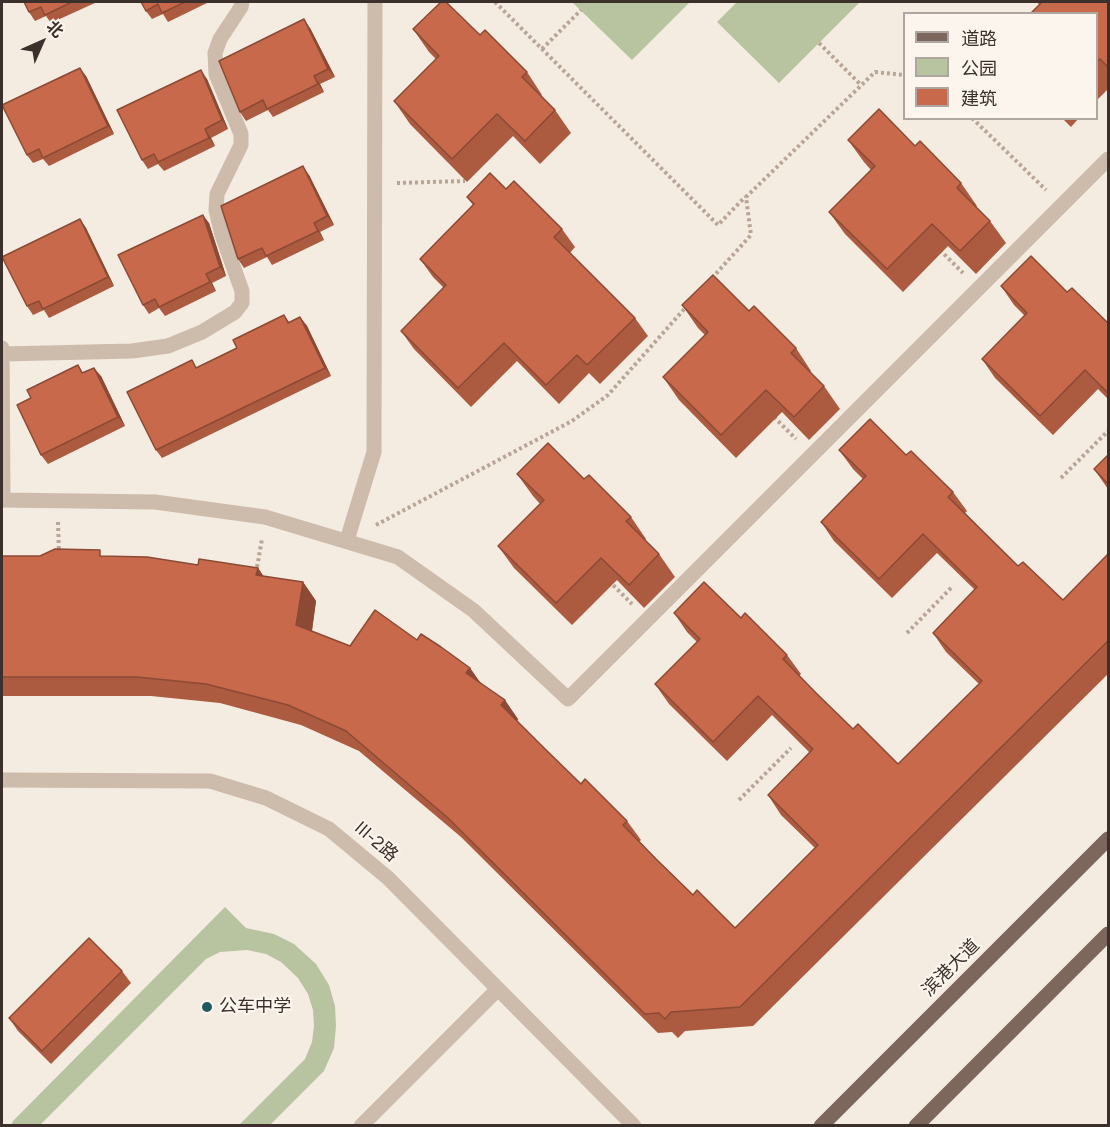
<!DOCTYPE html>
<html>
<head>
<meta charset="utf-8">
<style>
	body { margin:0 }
	#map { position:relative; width:1110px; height:1127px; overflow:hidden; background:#f4ebe1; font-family:Figtree,"Noto Sans SC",sans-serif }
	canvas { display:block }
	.frame { position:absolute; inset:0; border:3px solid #3b302b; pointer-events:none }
	.legend { position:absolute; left:903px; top:12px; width:195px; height:108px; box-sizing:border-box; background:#fbf5ee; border:2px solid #aea6a0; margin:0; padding:8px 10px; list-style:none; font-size:18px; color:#3b302b }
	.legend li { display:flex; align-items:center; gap:12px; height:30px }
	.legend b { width:30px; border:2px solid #aea6a0 }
	.north { position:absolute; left:12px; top:12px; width:60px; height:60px; -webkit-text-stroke:4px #fbf5ee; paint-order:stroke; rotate:45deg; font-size:16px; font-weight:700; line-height:24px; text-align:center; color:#3b302b }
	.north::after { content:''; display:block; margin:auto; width:21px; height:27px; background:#3b302b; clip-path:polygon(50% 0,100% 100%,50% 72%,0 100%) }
</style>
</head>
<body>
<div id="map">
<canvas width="1110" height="1127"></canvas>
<div class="frame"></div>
<ul class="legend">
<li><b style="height:8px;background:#7d675c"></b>道路</li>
<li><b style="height:16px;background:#b8c4a0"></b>公园</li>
<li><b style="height:16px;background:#c8694b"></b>建筑</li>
</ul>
<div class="north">北</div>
</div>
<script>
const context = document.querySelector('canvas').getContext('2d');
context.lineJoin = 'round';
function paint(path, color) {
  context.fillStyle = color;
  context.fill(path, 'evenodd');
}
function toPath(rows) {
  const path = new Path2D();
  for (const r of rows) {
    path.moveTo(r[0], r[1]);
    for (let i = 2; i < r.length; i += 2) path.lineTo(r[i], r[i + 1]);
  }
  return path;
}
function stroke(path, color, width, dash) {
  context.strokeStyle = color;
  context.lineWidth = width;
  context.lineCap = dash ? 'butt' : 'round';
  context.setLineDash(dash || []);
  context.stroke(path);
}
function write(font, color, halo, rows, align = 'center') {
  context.font = font + ' Figtree,"Noto Sans SC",sans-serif';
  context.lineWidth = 4.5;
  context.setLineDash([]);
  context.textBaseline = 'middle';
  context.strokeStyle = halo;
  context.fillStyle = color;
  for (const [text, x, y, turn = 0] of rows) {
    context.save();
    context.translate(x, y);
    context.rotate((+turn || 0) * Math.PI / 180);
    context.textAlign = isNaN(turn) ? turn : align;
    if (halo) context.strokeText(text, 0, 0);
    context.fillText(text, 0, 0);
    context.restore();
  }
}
const green = toPath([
	[572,2,690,2,632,60],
	[737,2,860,2,779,83,717,22],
	[225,907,246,928,274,934,294,944,316,964,329,985,335,1006,336,1026,334,1048,324,1071,270,1125,239,1125,305,1059,312,1042,314,1026,313,1010,308,994,298,978,281,962,266,954,247,950,220,952,206,959,40,1125,11,1125,13,1121]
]);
const path = toPath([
	[495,2,718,225,745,197],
	[819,43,861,85],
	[542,49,581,10],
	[972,118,1046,190],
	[397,183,465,181],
	[940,250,963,273],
	[712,278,751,235,746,197,875,72,904,75],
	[774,417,796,439],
	[1061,478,1108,431],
	[58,522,59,554],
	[376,525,572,421,608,395,687,306],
	[256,573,262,539],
	[609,581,632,604],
	[907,633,953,586],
	[739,800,791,748]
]);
const minor = toPath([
	[2,348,3,500],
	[2,354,132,351,168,346,202,332,235,312,242,303,242,291,222,235,216,210,217,194,241,145,241,134,216,74,215,53,220,39,241,7,242,2],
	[2,500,155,502,265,517,398,557,473,610,568,699,1108,159],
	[347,540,374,452,375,2],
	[2,780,210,781,266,798,329,829,388,878,634,1126],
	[361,1126,498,989]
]);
const major = toPath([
	[821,1126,1108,839],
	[916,1126,1108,934]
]);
const wall = toPath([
	[24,2,97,2,51,23,46,16,35,21,29,12],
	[141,2,209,2,168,22,163,14,152,19,146,11],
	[1036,2,1108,2,1108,89,1096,101,1096,14,1039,4],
	[310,28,335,77,320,84,324,92,273,117,268,110,246,121,240,112],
	[413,29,480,35,527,72,542,95,541,96,555,110,571,133,540,164,513,136,467,182,410,124,394,101,436,59,429,52],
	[86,76,114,134,49,166,43,159,33,163,27,155],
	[207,79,228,129,211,138,215,146,164,171,158,164,148,169,142,160],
	[1062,118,1079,118,1071,127],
	[848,140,915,146,961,183,977,206,976,207,990,221,1006,243,976,274,948,246,903,292,845,234,829,212,871,170,864,162],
	[309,175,334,225,320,232,324,240,272,265,267,257,244,268,238,259],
	[506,189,562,229,575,247,570,253,635,318,648,336,600,384,589,373,559,404,517,361,471,407,414,349,401,331,444,288,433,277,420,259,473,205,467,197],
	[80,219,86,228,114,286,49,318,44,310,33,315,27,306],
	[209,223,226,276,212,283,216,291,165,316,159,308,149,314,143,305],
	[1001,286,1067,292,1108,323,1108,399,1098,389,1053,435,995,378,982,359,1025,316,1014,305],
	[682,305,749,311,796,348,811,371,810,372,824,386,840,409,809,440,782,412,736,458,679,400,663,377,705,335,698,328],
	[284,315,290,323,300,317,307,326,331,376,162,458,156,450,198,367,237,348],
	[78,365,83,373,101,376,125,426,48,464,41,455,31,398],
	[839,450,906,455,953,492,967,511,965,513,1018,566,1063,600,1108,554,1108,674,753,1026,685,1031,678,1038,672,1032,658,1033,461,837,359,751,301,725,220,703,151,696,3,696,2,694,2,556,104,556,198,565,258,568,263,576,303,582,316,601,312,631,350,646,417,640,470,668,480,682,518,719,517,721,581,784,627,821,641,840,639,842,693,895,735,928,815,848,781,815,768,795,810,753,772,715,727,761,669,704,655,684,697,642,687,632,674,613,741,618,787,655,801,674,799,676,853,729,898,764,979,684,946,652,933,633,975,590,937,553,892,598,834,541,821,522,863,479,853,469],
	[1108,455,1108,489,1094,469],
	[517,474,584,479,631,517,646,539,645,540,659,554,675,577,644,608,617,580,572,625,514,568,498,546,540,504,533,496],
	[122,971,131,983,51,1064,18,1031,9,1018]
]);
const shadedWall = toPath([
	[304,19,310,28,335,77,328,69],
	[80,68,86,76,114,134,108,126],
	[201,70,207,79,228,129,222,120],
	[314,76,320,84,324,92,318,84],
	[205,129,211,138,215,146,209,138],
	[303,166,309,175,334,225,327,216],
	[203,215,209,223,226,276,220,267],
	[80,219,86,228,114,286,108,277],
	[314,223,320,232,324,240,318,231],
	[206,274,212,283,216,291,210,282],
	[300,317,307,326,331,376,325,368],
	[94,368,101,376,125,426,118,417],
	[258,568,271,587,256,575],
	[303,582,316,601,310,644,296,625],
	[470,668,483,687,466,673],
	[505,700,518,719,515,725,501,705]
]);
const building = toPath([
	[24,2,72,2,45,15,41,7,29,12,24,2],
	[141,2,185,2,162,13,158,4,146,11,141,2],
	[441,2,446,2,480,35,485,30,527,72,522,77,555,110,525,141,497,114,452,159,394,101,439,56,413,29,441,2],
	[1042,2,1108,2,1108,67,1100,59,1096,62,1096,14,1030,14,1042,2],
	[304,19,328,69,314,76,318,84,267,109,263,100,240,112,219,61,304,19],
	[80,68,108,126,43,158,39,149,27,155,2,105,80,68],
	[201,70,222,120,205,129,209,138,158,162,154,154,142,160,117,110,201,70],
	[879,109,915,146,920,141,961,183,957,188,990,221,960,251,932,224,887,269,829,212,875,166,848,140,879,109],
	[303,166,327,216,314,223,318,231,266,256,262,248,238,259,221,206,303,166],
	[490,173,506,189,514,181,562,229,554,237,635,318,587,365,577,355,546,385,504,343,458,388,401,331,446,285,420,259,474,204,467,197,490,173],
	[203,215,220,267,206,274,210,282,159,307,155,299,143,305,118,255,203,215],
	[80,219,108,277,43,309,39,301,27,306,2,257,80,219],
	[1031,256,1067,292,1072,288,1108,323,1108,393,1085,370,1040,416,982,359,1027,313,1001,286,1031,256],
	[713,275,749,311,754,306,796,348,791,353,824,386,794,417,766,390,721,435,663,377,708,332,682,305,713,275],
	[284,315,288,323,300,317,325,368,156,450,127,392,192,360,196,368,237,348,233,340,284,315],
	[78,365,82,373,94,368,118,417,41,455,17,405,31,398,27,390,78,365],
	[870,419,906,455,911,451,953,492,948,497,1018,566,1023,562,1063,600,1108,554,1108,641,740,1007,671,1012,665,1019,659,1013,645,1014,448,818,346,731,288,705,206,684,137,677,2,677,2,556,40,556,55,549,100,550,100,556,147,557,198,565,199,559,258,568,256,575,303,582,296,625,350,646,375,610,417,640,421,634,441,647,470,668,466,673,505,700,501,705,544,748,581,784,585,779,627,821,623,825,656,859,693,895,697,890,735,928,818,845,768,795,813,749,758,696,713,742,655,684,700,639,674,613,704,582,741,618,745,613,787,655,783,659,816,693,853,729,858,724,898,764,982,681,933,633,977,587,923,534,879,579,821,522,866,476,839,450,870,419],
	[548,443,584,479,589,475,631,517,626,521,659,554,629,585,601,558,556,603,498,546,544,500,517,474,548,443],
	[1108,455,1108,484,1094,469,1108,455],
	[89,938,122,971,42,1051,9,1018,89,938]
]);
const markers = [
	[207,1007,6,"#1f5a5e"]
];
const streetNames = [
	["III-2路",376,842,41],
	["滨港大道",951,968,-45]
];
const poiNames = [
	["公车中学",219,1007]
];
paint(green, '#b8c4a0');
stroke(path, '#b9a596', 4, [3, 3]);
stroke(minor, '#cdbbac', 15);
stroke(major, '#7d675c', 15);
paint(wall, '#ac5a40');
paint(shadedWall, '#8c4a34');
paint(building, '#c8694b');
stroke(building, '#8c4a34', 1.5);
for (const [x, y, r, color] of markers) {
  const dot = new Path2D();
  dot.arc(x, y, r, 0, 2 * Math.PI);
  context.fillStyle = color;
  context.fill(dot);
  stroke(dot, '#fbf5ee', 2);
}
write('18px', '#3b302b', '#fbf5ee', streetNames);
write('18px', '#3b302b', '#fbf5ee', poiNames, 'left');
</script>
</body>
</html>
